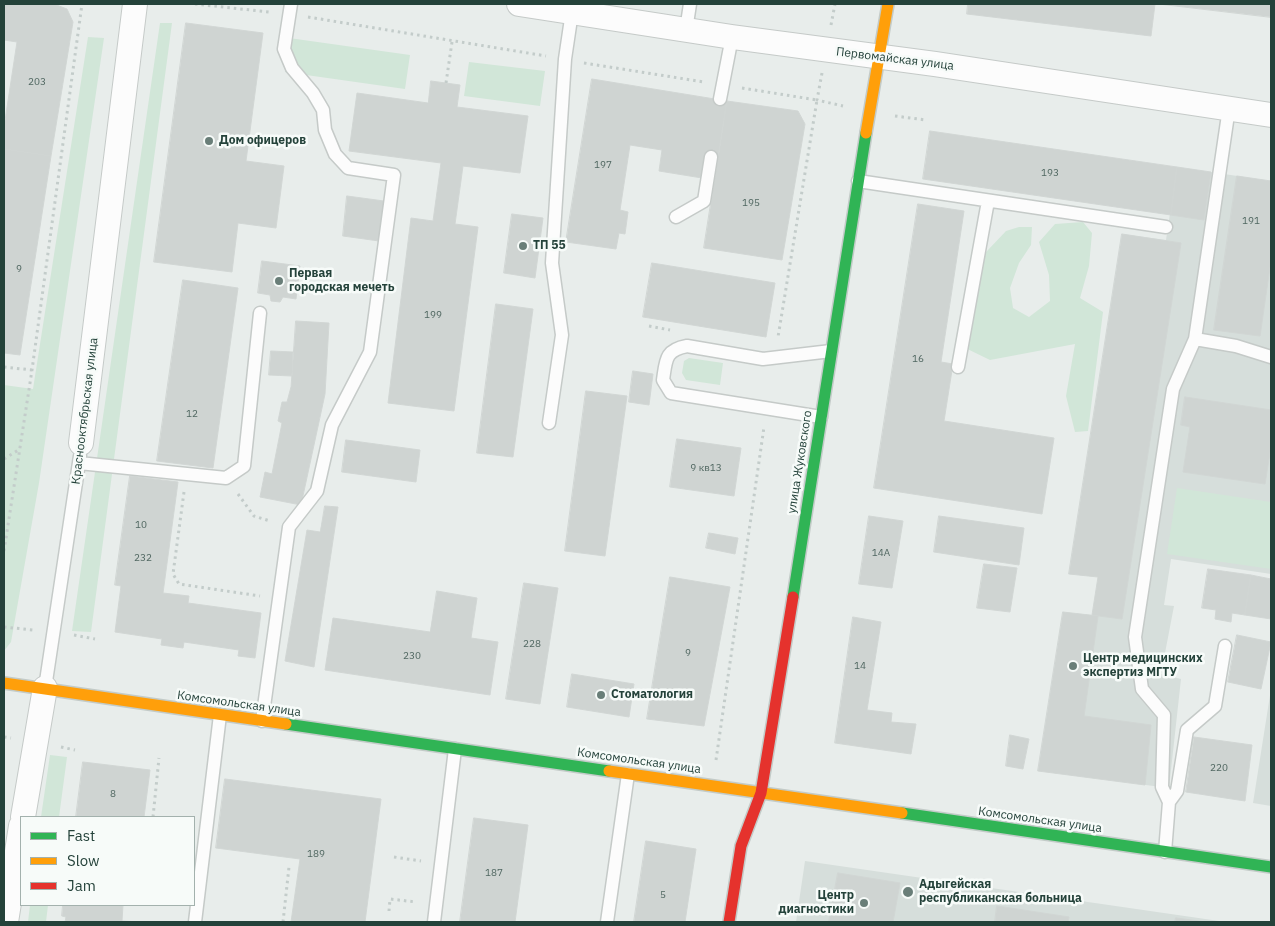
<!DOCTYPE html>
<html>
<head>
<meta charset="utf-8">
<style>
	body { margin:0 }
	#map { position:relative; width:1275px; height:926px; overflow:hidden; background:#e8edeb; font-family:"IBM Plex Sans",sans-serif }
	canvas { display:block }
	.frame { position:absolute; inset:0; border:5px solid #24423a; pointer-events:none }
	.legend { position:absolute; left:20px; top:816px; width:175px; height:90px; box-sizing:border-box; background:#f7fbf9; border:1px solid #a3b1ad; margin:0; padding:6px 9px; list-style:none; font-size:15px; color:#24423a }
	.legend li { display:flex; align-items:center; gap:10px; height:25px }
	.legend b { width:25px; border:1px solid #a3b1ad }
</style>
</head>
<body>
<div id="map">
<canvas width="1275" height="926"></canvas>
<div class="frame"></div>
<ul class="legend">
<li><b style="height:6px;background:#30b455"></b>Fast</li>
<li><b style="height:6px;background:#ff9f0a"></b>Slow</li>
<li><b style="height:6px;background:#e5322d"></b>Jam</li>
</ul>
</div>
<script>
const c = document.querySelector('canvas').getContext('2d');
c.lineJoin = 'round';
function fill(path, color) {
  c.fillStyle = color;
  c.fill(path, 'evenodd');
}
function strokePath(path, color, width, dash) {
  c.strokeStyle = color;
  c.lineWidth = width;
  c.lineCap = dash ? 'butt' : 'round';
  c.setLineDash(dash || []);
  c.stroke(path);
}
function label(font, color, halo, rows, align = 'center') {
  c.font = font + ' "IBM Plex Sans",sans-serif';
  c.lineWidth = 5;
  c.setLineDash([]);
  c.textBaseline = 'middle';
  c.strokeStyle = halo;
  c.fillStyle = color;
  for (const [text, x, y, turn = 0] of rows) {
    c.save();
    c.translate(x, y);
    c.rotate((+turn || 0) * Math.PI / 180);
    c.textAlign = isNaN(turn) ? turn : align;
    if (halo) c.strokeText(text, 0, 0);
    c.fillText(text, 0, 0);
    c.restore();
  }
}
fill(new Path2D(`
	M1177,167L1271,181V574L1171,559L1164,605L1174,606L1161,674L1181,679L1169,788L1038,771L1063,612L1092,615L1098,577L1069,574L1122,234L1166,240Z
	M1271,689V806L1253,803Z
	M805,861L1226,922H796Z`), '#d6dedb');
fill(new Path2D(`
	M160,23H172L91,632L72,631Z
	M88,37L104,38L39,483L11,642L4,651V385L33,389Z
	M289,38L410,55L405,89L285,72Z
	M469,62L545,71L540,106L464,96Z
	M1083,222L1092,233L1089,266L1080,298L1103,312L1088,431L1075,432L1066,396L1075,344L990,360L955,343L970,269L1006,231L1019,227H1032L1031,245L1019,263L1010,288L1013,308L1029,317L1050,301L1049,275L1039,242L1055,224Z
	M689,358L723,363L720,385L686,380L682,373L684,361Z
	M1177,488L1271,502V569L1167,554Z
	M50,755L67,757L59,817H41Z
	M30,905H48L46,922H28Z`), '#d1e6d8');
const building = new Path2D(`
	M4,4H54L67,9L73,22L51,156L4,149V127L17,42L4,40Z
	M968,4H1155L1151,36L967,14Z
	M1159,4H1271V17Z
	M186,23L263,33L246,161L284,166L276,228L238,223L232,272L154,262Z
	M592,79L727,101L718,159L705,156L702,178L659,171L662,150L630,145L620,210L628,212L625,234L619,233L616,249L566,242Z
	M431,81L460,85L457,107L528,116L520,173L463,166L455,224L478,227L454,411L388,403L411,218L433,221L441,163L349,151L357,93L428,103Z
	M727,101L798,111L805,124L782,260L704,248Z
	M930,131L1177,167L1171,215L923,179Z
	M4,149L51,156L20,355L4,353Z
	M1177,167L1211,172L1204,220L1171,215Z
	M1237,176L1271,181V260L1260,336L1214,330Z
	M347,196L384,201L379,241L343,236Z
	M918,204L964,211L941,362L953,364L944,421L1054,438L1042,514L874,488Z
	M512,214L543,218L535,278L504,273Z
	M1122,234L1181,243L1122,619L1092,615L1098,577L1069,574Z
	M262,261L300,266L296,299L283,297L280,302L271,301L270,295L258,293Z
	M652,263L775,283L766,337L643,317Z
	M183,280L238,288L213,468L157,461Z
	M496,304L533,309L513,457L477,453Z
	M296,321L329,323L325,394L301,505L260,497L265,472L272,474L282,423L278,421L282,402H287L291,387Z
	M271,351L293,352L292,376L269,375Z
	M633,371L653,374L649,405L629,402Z
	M586,391L627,396L605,556L565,551Z
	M1185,397L1271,410V446L1265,484L1183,472L1190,427L1181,425Z
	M677,439L741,448L734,496L670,487Z
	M346,440L420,450L416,482L342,472Z
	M130,476L178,482L163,593L189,596L188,603L261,613L255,658L238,656L239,650L184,642L183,648L161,645L162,639L115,632L121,586L115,585Z
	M325,506L338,507L314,667L285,661L307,530L320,532Z
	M869,516L903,521L892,588L859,584Z
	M939,516L1024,528L1019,565L934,552Z
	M709,533L738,538L735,554L706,548Z
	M984,564L1017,568L1010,612L977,608Z
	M1208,569L1251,575L1245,615L1232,613L1231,622L1215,619L1216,610L1202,608Z
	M1251,575L1271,579V619L1245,615Z
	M670,577L730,587L704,726L647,719Z
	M524,583L558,588L540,704L506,699Z
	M437,591L477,598L471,638L498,642L490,695L325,670L333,618L430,632Z
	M1063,612L1098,616L1084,716L1151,725L1145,785L1038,771Z
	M853,617L881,622L867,710L892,713L891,722L916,724L911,754L835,743Z
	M1237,635L1271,642L1261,689L1228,682Z
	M572,674L634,684L629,717L567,707Z
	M1010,735L1029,739L1023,769L1006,766Z
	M1194,737L1252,745L1245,801L1186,792Z
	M83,762L150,770L144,817H76Z
	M225,779L381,799L365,922H291L300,859L216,848Z
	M474,818L528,825L515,922H460Z
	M646,841L696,849L685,922H634Z
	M838,873L900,883L893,922H829Z
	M63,905H123L122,921L141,922H65L66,917L62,916Z
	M997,906L1069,917L1068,922H995Z
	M1176,918L1206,922H1175Z`);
fill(building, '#cfd4d2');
strokePath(building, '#d1d6d4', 1);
const lane = new Path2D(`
	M686,30L690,4
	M720,99L732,37
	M858,181L1166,227
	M676,217L704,201L711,157
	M1195,339L1236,346L1271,357
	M958,367L988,201
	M821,417L671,393L663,380C666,360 665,350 687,346L763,359L831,351
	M549,423L562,335L552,263L565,59L572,12
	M79,463L226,478L244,466L260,313
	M45,688L80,456
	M262,721L289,527L317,491L332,425L370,352L394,175L348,168L335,154L325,130L323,110L313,93L292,68L284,49L291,4
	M1169,802L1162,787L1164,715L1142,689L1135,637L1173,389L1195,339L1229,108
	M1165,852L1169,802L1177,791L1187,730L1215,706L1225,646
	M195,922L220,715
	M434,922L455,749
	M607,922L628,774`);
const street = new Path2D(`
	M519,4L732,37L935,64L1271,115
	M81,443L135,4
	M23,817L45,688
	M6,922L21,826`);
const fast = new Path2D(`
	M793,597L866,133
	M286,724L609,771
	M902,813L1271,867`);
const slow = new Path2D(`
	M866,133L888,4
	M4,683L286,724
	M609,771L902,813`);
const jam = new Path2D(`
	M729,922L741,846L761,793L793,597`);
strokePath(lane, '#c5cac8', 15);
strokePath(street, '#c5cac8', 26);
strokePath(fast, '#c3cbc8', 14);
strokePath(slow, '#c3cbc8', 14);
strokePath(jam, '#c3cbc8', 14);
strokePath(new Path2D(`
	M195,4L269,12
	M308,17L546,56
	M831,25L835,4
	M584,63L704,82
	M822,73L817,100L843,106
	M446,83L452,42
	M742,88L817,100L778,337
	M895,116L926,120
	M649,326L670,330
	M4,367L32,370
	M4,459L20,449
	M184,492L173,574L179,584L260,596
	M238,494L254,516L270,521
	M4,551L32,370L82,4
	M4,627L33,630
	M74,635L95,639
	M4,737L11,738
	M61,747L75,750
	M716,760L764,427
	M153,817L159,758
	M394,857L421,861
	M389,911L390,899L416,902
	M283,922L289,867`), '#c3ccca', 3, [2.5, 4]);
strokePath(lane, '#fcfcfc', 12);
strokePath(street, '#fcfcfc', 24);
strokePath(fast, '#30b455', 11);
strokePath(slow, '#ff9f0a', 11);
strokePath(jam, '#e5322d', 11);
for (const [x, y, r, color] of [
	[209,141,5,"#697e78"],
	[523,246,5,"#697e78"],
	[279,281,5,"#697e78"],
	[1073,666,5,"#697e78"],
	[601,695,5,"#697e78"],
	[908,892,6,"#697e78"],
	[864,903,5,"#697e78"]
]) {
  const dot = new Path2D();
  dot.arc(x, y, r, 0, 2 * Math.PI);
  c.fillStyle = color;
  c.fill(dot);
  strokePath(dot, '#f7fbf9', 2);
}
label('10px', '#506761', null, [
	["203",37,82],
	["197",603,165],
	["193",1050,173],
	["195",751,203],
	["191",1251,221],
	["9",19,269],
	["199",433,315],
	["16",918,359],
	["12",192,414],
	["9 кв13",706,468],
	["10",141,525],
	["14А",881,553],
	["232",143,558],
	["228",532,644],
	["9",688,653],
	["230",412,656],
	["14",860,666],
	["220",1219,768],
	["8",113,794],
	["189",316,854],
	["187",494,873],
	["5",663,895]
]);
label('12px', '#24423a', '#f7fbf9', [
	["Первомайская улица",895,59,7],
	["Краснооктябрьская улица",85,411,-83],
	["улица Жуковского",800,462,-81],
	["Комсомольская улица",239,704,8],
	["Комсомольская улица",639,761,8],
	["Комсомольская улица",1040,820,8]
]);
label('bold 12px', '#24423a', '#f7fbf9', [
	["Дом офицеров",219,141],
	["ТП 55",533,246],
	["Первая",289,274],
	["городская мечеть",289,288],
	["Центр медицинских",1083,659],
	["экспертиз МГТУ",1083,673],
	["Стоматология",611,695],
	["Адыгейская",919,885],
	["республиканская больница",919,899],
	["Центр",854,896,"right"],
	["диагностики",854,910,"right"]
], 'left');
</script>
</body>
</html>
